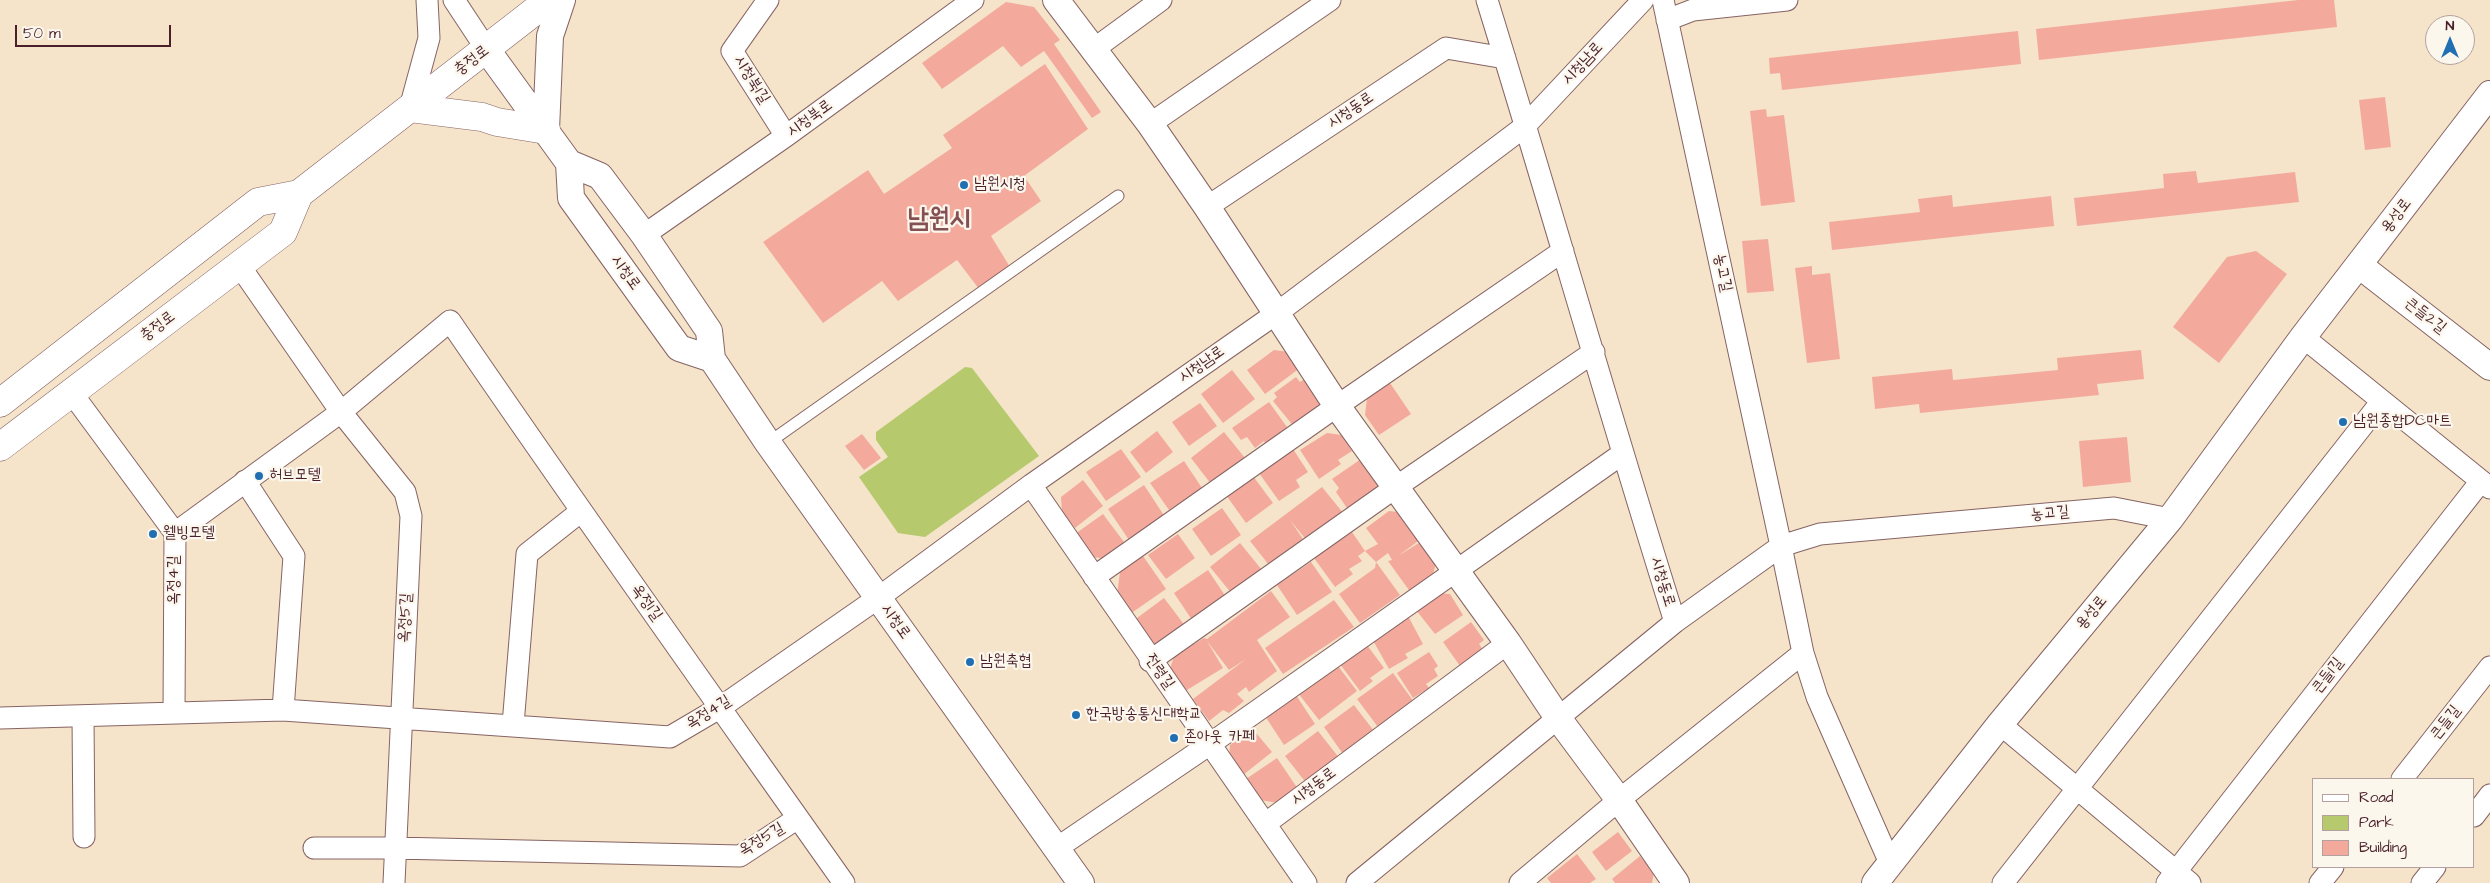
<!DOCTYPE html>
<html>
<head>
<meta charset="utf-8">
<style>
	body { margin:0 }
	#map { position:relative; width:2490px; height:883px; overflow:hidden; background:#f5e3ca; font-family:"Architects Daughter",sans-serif }
	canvas { display:block }
	.legend { position:absolute; left:2312px; top:778px; width:162px; height:90px; box-sizing:border-box; background:#fbf7ec; border:1px solid #b4a19f; margin:0; padding:6px 9px; list-style:none; font-size:15px; color:#4a1f2b }
	.legend li { display:flex; align-items:center; gap:10px; height:25px }
	.legend b { width:25px; border:1px solid #b4a19f }
	.north { position:absolute; left:2425px; top:15px; width:50px; height:50px; box-sizing:border-box; background:#fbf7ec; border:1px solid #b4a19f; border-radius:50%; rotate:0deg; font-size:14px; font-weight:700; line-height:20px; text-align:center; color:#4a1f2b }
	.north::after { content:''; display:block; margin:auto; width:18px; height:22px; background:#1f6fb2; clip-path:polygon(50% 0,100% 100%,50% 72%,0 100%) }
	.scale { position:absolute; left:15px; top:25px; width:156px; height:22px; box-sizing:border-box; border:2px solid #4a1f2b; border-top:0; padding-left:6px; font-size:15px; line-height:18px; white-space:nowrap; color:#4a1f2b; -webkit-text-stroke:4px #fbf7ec; paint-order:stroke }
</style>
</head>
<body>
<div id="map">
<canvas width="2490" height="883"></canvas>
<ul class="legend">
<li><b style="height:6px;background:#fff"></b>Road</li>
<li><b style="height:14px;background:#b6c96d"></b>Park</li>
<li><b style="height:14px;background:#f3aa9d"></b>Building</li>
</ul>
<div class="north">N</div>
<div class="scale">50 m</div>
</div>
<script>
const c = document.querySelector('canvas').getContext('2d');
c.lineJoin = 'round';
function fill(path, color) {
  c.fillStyle = color;
  c.fill(path, 'evenodd');
}
function strokePath(path, color, width, dash) {
  c.strokeStyle = color;
  c.lineWidth = width;
  c.lineCap = dash ? 'butt' : 'round';
  c.setLineDash(dash || []);
  c.stroke(path);
}
function label(font, color, halo, rows, align = 'center') {
  c.font = font + ' "Architects Daughter","Poor Story",sans-serif';
  c.lineWidth = 4.5;
  c.setLineDash([]);
  c.textBaseline = 'middle';
  c.strokeStyle = halo;
  c.fillStyle = color;
  for (const [text, x, y, turn = 0] of rows) {
    c.save();
    c.translate(x, y);
    c.rotate((+turn || 0) * Math.PI / 180);
    c.textAlign = isNaN(turn) ? turn : align;
    if (halo) c.strokeText(text, 0, 0);
    c.fillText(text, 0, 0);
    c.restore();
  }
}
fill(new Path2D(`
	M965,367L972,368L1039,456L925,537L898,533L859,477L888,457L876,440V432Z`), '#b6c96d');
fill(new Path2D(`
	M2298,0H2334L2337,27L2039,60L2036,29Z
	M1006,2L1034,7L1060,40L1054,44L1101,112L1092,118L1044,51L1021,67L1003,46L942,89L922,63Z
	M2018,31L2021,64L1782,90L1780,73L1770,74L1769,58Z
	M1045,64L1088,129L1024,176L1041,201L991,236L1010,267L979,289L957,260L898,301L882,281L823,323L763,242L868,170L884,194L952,148L943,135Z
	M2385,97L2391,147L2365,150L2359,100Z
	M1766,109L1767,117L1784,115L1795,202L1761,206L1750,111Z
	M2196,171L2198,183L2295,172L2299,202L2077,226L2074,198L2164,188L2163,174Z
	M1952,195L1953,207L2051,196L2054,226L1832,250L1829,222L1920,212L1918,199Z
	M1768,239L1774,291L1747,293L1742,241Z
	M2256,251L2287,274L2219,363L2173,327L2227,257Z
	M1812,266V275L1830,273L1840,359L1807,363L1795,268Z
	M1274,350L1289,352L1300,368L1265,394L1247,370Z
	M2141,350L2144,379L2097,384L2099,395L1920,413L1919,404L1875,409L1872,377L1952,369L1953,380L2058,370L2057,358Z
	M1232,370L1255,399L1223,423L1201,394Z
	M1296,377L1300,382L1306,378L1320,396L1318,410L1295,428L1273,401L1277,397L1274,393Z
	M1390,383L1411,414L1379,435L1365,415L1367,398Z
	M1269,402L1292,434L1270,450L1264,441L1255,448L1247,437L1241,440L1232,428Z
	M1200,403L1217,426L1189,446L1172,422Z
	M1157,431L1173,452L1146,473L1130,452Z
	M1224,432L1245,458L1211,484L1191,458Z
	M1327,433L1342,435L1352,451L1338,460L1341,464L1319,479L1300,450Z
	M862,434L881,458L864,470L845,446Z
	M2127,437L2131,482L2083,487L2079,441Z
	M1121,449L1141,477L1106,501L1086,472Z
	M1293,449L1308,472L1296,480L1300,487L1279,501L1259,473Z
	M1361,459L1384,491L1351,514L1336,492L1339,488L1332,479Z
	M1184,461L1202,488L1169,510L1150,483Z
	M1253,476L1273,503L1246,523L1226,495Z
	M1083,480L1103,506L1075,528L1062,512L1061,497Z
	M1144,485L1165,517L1129,540L1108,509Z
	M1322,487L1344,514L1308,542L1290,520L1303,539L1269,565L1250,541Z
	M1222,508L1241,535L1211,556L1192,529Z
	M1389,511L1407,513L1425,536L1398,556L1422,541L1436,563L1432,578L1411,593L1388,561L1392,560L1388,553L1376,562L1365,551L1378,544L1366,528Z
	M1103,514L1127,546L1109,559L1092,557L1075,534Z
	M1352,532L1365,551L1358,556L1362,561L1349,569L1353,574L1335,587L1314,558Z
	M1178,534L1195,558L1166,579L1148,555Z
	M1240,543L1262,570L1232,594L1210,567Z
	M1143,556L1166,589L1130,614L1117,595L1120,572Z
	M1311,562L1332,592L1297,615L1277,585Z
	M1376,562L1400,595L1360,623L1339,594L1375,568Z
	M1208,570L1226,597L1192,620L1174,593Z
	M1271,591L1290,617L1257,640L1277,671L1249,692L1246,687L1237,694L1244,701L1229,713L1223,710L1209,721L1193,699L1246,659L1229,670L1207,641L1223,668L1182,693L1169,672L1174,656L1204,638L1207,639Z
	M1436,593L1450,594L1463,615L1435,634L1416,610Z
	M1164,598L1186,627L1154,650L1133,621Z
	M1334,600L1354,627L1283,674L1265,648Z
	M1407,614L1423,644L1405,654L1408,658L1389,669L1370,635Z
	M1471,622L1484,640L1479,644L1483,650L1460,666L1443,642Z
	M1367,645L1384,668L1370,678L1373,681L1360,691L1340,664Z
	M1429,652L1438,666L1434,669L1438,676L1426,684L1429,688L1413,698L1397,673Z
	M1338,666L1357,691L1319,720L1298,693Z
	M1393,673L1414,702L1378,727L1357,699Z
	M1296,695L1315,724L1284,745L1265,716Z
	M1354,705L1374,731L1343,754L1324,727Z
	M1252,728L1272,752L1243,775L1229,758L1230,745Z
	M1318,731L1340,759L1307,784L1285,756Z
	M1277,758L1298,789L1278,803L1260,800L1246,779Z
	M1618,832L1632,851L1606,871L1592,852Z
	M1577,854L1596,879L1590,883H1551L1547,878Z
	M1640,856L1654,873L1652,883H1615L1612,879Z`), '#f3aa9d');
const service = new Path2D(`
	M768,443L1118,196`);
const minor = new Path2D(`
	M454,0L487,50
	M768,0L732,51L786,136
	M1487,0C1551,207 1610,416 1675,622
	M1663,0L1781,546L1820,534L2114,508L2170,519
	M1667,20L1693,10L1787,0
	M1094,49L1161,0
	M410,108L429,38L427,0
	M1150,124L1330,0
	M1207,207L1446,48L1505,58
	M644,235L786,136L973,0
	M239,265L341,412L405,492L411,516L394,883
	M2303,337L2490,488
	M71,392L175,533L174,713
	M245,481L294,556L283,710
	M1031,485L1306,883
	M175,533L341,412L450,321C579,510 712,696 844,883
	M1094,577L1337,406L1563,251
	M1150,661L1396,487L1594,352
	M83,716L84,837
	M0,718L283,710L670,737L721,707L878,598L1031,485L1277,313L1524,127L1643,0
	M2000,724L2190,883
	M513,725L527,554L580,512
	M2402,779L2490,667
	M2474,816L2490,795
	M1265,824L1508,643
	M314,848H395L740,856L798,818
	M1057,848L1210,744L1622,454
	M1357,883L1675,622L1781,546L1803,653L1817,697L1890,863
	M1520,883L1619,800L1803,653
	M2003,883L2382,401
	M2167,883L2481,481
	M2320,883L2333,867
	M2422,883L2435,867`);
const tertiary = new Path2D(`
	M1056,0L1150,124L1207,207L1337,406L1508,643L1558,718L1619,800L1676,883
	M487,50L569,163L571,198L679,348L712,359
	M546,130L550,36L562,0
	M569,163L600,176L644,235L709,331L712,359L768,443L1081,883
	M2359,265L2490,367
	M1875,883L2000,724L2170,519L2303,337L2490,94`);
const primary = new Path2D(`
	M410,108L482,117L497,122L546,130
	M0,403L258,202L299,194L549,0
	M0,447L283,232L299,194`);
strokePath(service, '#866463', 13);
strokePath(minor, '#866463', 23);
strokePath(tertiary, '#866463', 28);
strokePath(primary, '#866463', 29);
strokePath(service, '#fff', 11);
strokePath(minor, '#fff', 21);
strokePath(tertiary, '#fff', 26);
strokePath(primary, '#fff', 28);
for (const [x, y, r, color] of [
	[964,185,5,"#1f6fb2"],
	[2343,422,5,"#1f6fb2"],
	[259,476,5,"#1f6fb2"],
	[153,534,5,"#1f6fb2"],
	[970,662,5,"#1f6fb2"],
	[1076,715,5,"#1f6fb2"],
	[1174,738,5,"#1f6fb2"]
]) {
  const dot = new Path2D();
  dot.arc(x, y, r, 0, 2 * Math.PI);
  c.fillStyle = color;
  c.fill(dot);
  strokePath(dot, '#fbf7ec', 2);
}
label('16px', '#4a1f2b', '#fbf7ec', [
	["충정로",472,61,-37],
	["시청남로",1583,64,-47],
	["시청북1길",751,80,58],
	["시청동로",1351,111,-34],
	["시청북로",810,119,-36],
	["용성로",2397,216,-53],
	["시청로",625,273,54],
	["농고길",1722,273,78],
	["큰들2길",2425,316,38],
	["충정로",158,327,-37],
	["시청남로",1202,365,-35],
	["농고길",2050,514,-5],
	["옥정4길",175,580,-90],
	["시청동로",1662,582,73],
	["옥정1길",646,603,54],
	["용성로",2092,613,-50],
	["옥정5길",406,618,-87],
	["시청로",895,622,54],
	["전령길",1159,672,55],
	["큰들1길",2328,676,-52],
	["옥정4길",709,713,-32],
	["큰들길",2446,723,-52],
	["시청동로",1314,787,-37],
	["옥정5길",762,840,-31]
]);
label('16px', '#4a1f2b', '#fbf7ec', [
	["남원시청",974,185],
	["남원종합DC마트",2353,422],
	["허브모텔",269,476],
	["웰빙모텔",163,534],
	["남원축협",980,662],
	["한국방송통신대학교",1086,715],
	["존아웃 카페",1184,738]
], 'left');
label('bold 26px', '#855053', '#fbf7ec', [
	["남원시",939,221]
]);
</script>
</body>
</html>
